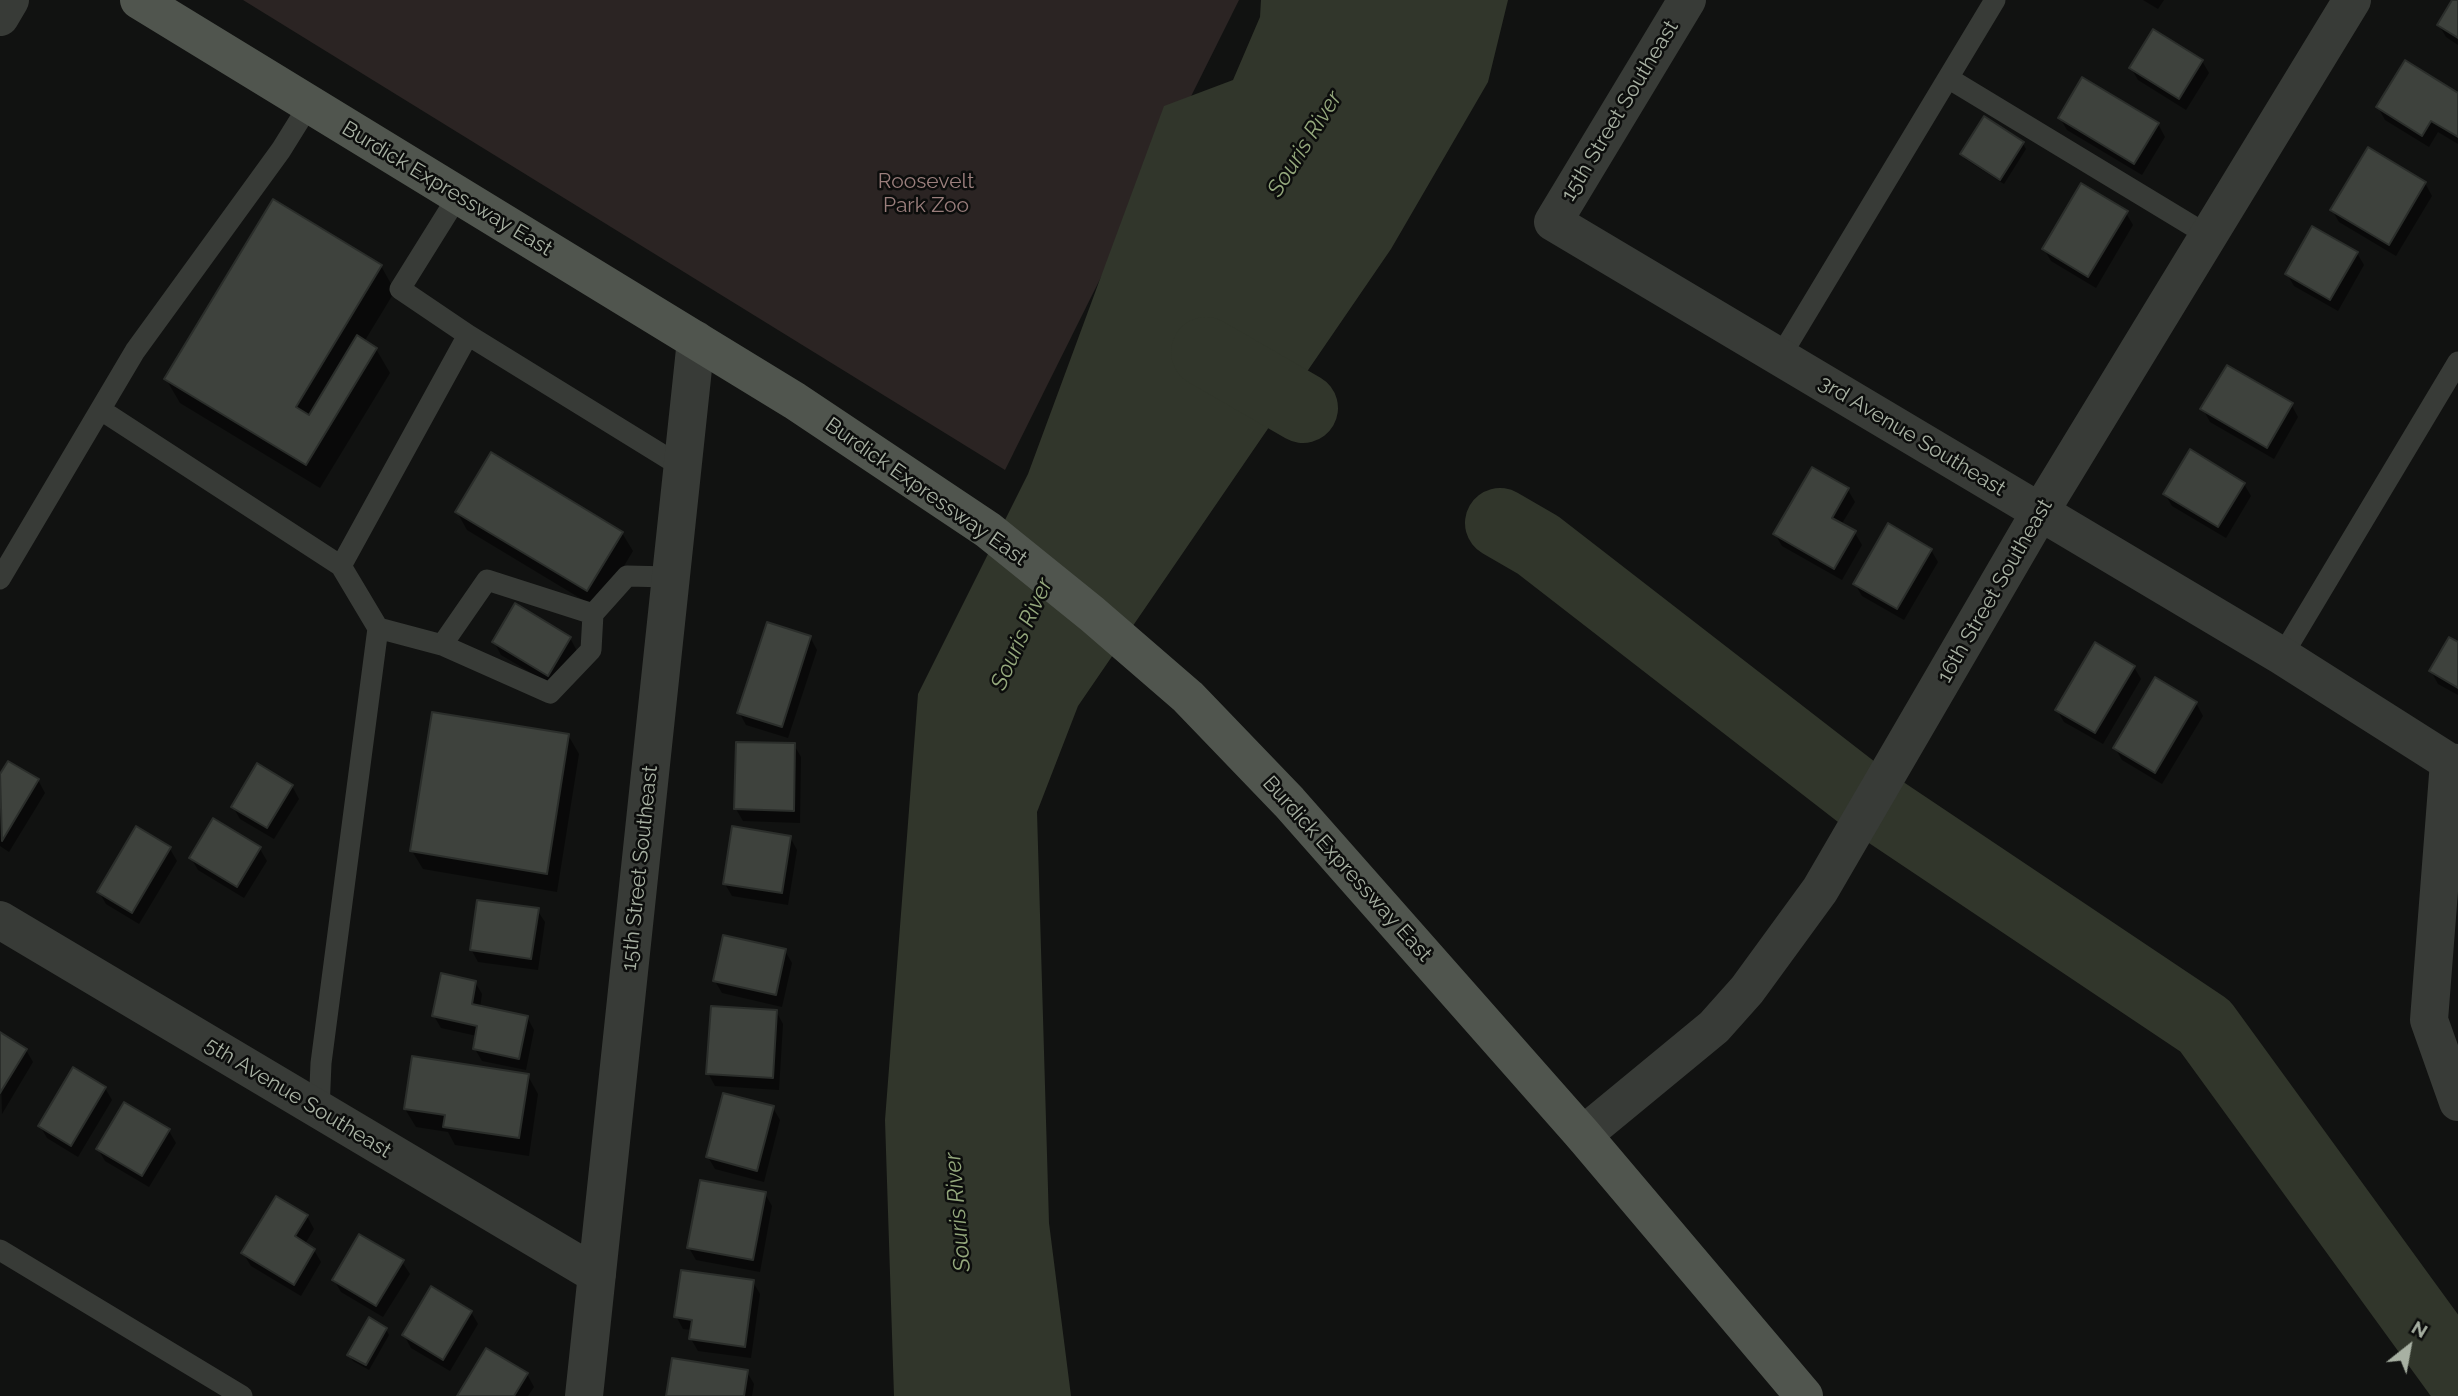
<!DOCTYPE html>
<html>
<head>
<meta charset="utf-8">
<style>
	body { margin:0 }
	#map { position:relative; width:2458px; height:1396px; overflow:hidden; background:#111211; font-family:Raleway,sans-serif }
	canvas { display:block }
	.north { position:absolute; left:2374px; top:1312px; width:70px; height:70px; -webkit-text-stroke:5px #0c0d0c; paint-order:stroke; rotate:31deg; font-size:19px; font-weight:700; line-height:28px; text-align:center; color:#a8b1a3 }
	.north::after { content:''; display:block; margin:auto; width:24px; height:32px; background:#a8b1a3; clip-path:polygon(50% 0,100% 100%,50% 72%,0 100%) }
</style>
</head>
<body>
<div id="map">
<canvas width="2458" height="1396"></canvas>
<div class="north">N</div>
</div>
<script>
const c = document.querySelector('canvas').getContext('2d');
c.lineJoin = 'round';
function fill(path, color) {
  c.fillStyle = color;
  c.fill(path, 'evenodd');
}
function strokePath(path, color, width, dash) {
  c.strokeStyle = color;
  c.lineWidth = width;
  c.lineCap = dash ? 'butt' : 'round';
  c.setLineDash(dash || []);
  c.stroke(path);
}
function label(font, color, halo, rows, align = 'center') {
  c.font = font + ' Raleway,sans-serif';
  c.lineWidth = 5;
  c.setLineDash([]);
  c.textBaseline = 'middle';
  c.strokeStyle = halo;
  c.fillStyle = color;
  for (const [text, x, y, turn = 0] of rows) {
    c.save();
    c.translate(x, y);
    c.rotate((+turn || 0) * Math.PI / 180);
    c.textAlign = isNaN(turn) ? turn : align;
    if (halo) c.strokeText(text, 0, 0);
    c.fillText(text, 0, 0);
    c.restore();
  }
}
fill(new Path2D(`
	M243,0H1239L1005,470Z`), '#2b2423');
fill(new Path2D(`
	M1261,0H1508L1488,82L1391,249L1078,706L1037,812L1049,1223L1071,1396H894L885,1120L918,694L1028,474L1164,106L1233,80L1260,17Z`), '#31362b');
fill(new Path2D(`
	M2143,0H2164L2158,9Z
	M2454,0H2458V45L2446,37L2439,25Z
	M2202,61L2209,73L2186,110L2138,80L2131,68Z
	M2458,95V144L2438,132L2429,147L2385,120L2378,107Z
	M2060,118L2158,124L2165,137L2142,175L2067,130Z
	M1984,119L2023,144L2026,149L2004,184L1965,159L1962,154Z
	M2425,183L2432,196L2396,256L2339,222L2332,210Z
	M2126,213L2133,225L2096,288L2051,261L2044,249Z
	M2357,253L2364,265L2338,311L2294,286L2287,274Z
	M381,266L395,291L364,342L376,349L390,373L320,488L180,403L166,379Z
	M2291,404L2298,417L2274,459L2210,422L2203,409Z
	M2244,484L2251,496L2226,538L2172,506L2165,494Z
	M1848,490L1855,502L1841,525L1855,533L1862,545L1842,580L1782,546L1775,534Z
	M457,512L622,533L633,551L598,609L467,530Z
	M1931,550L1938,562L1904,620L1862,596L1855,584Z
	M810,637L817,650L788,738L746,725L739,712Z
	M570,638L577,651L555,687L501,655L494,642Z
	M2458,644V695L2438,684L2431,671Z
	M2134,667L2141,679L2103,744L2064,722L2057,710Z
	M2196,703L2203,716L2162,784L2122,760L2115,748Z
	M568,735L579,754L557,892L423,869L412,851Z
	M794,745L801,757L800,823L743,821L736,809Z
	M9,763L38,780L45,793L9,852L0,846V777Z
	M292,786L299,799L274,839L240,819L233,807Z
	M790,837L797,850L788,905L732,896L725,884Z
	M170,849L177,861L139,924L106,904L99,892Z
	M260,849L267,861L244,898L198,870L191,858Z
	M537,910L545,922L538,970L478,962L471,949Z
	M785,951L792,963L782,1007L722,993L715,981Z
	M475,982L482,994L480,1008L527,1017L534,1030L526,1070L482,1061L475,1049L477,1036L441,1028L434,1016Z
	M776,1011L783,1024L779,1090L715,1086L708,1073Z
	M0,1034L26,1050L33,1062L2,1114Z
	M528,1076L538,1094L529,1156L455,1145L448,1132L416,1127L405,1109Z
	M105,1088L112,1100L78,1157L47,1138L40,1126Z
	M773,1108L780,1120L764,1182L715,1169L708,1157Z
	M169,1131L176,1143L149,1187L105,1161L98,1149Z
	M765,1194L772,1206L760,1272L696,1260L689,1248Z
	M307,1216L314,1229L305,1244L314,1250L321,1262L301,1296L251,1266L243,1253Z
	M402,1262L410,1274L383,1317L341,1292L334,1280Z
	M753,1282L760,1294L751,1358L698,1351L691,1339L692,1330L683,1329L676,1316Z
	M471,1312L478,1324L450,1371L411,1348L404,1335Z
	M386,1329L389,1335L369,1370L353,1361L349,1355Z
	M747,1372L754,1384L752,1396H668Z
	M527,1374L534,1387L528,1396H459Z`), '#0007');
strokePath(new Path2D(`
	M1206,352L1303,408
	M1500,523L1538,545L1863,797L2205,1026L2458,1374`), '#31362b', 70);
const building = new Path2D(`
	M2452,0H2458V38L2437,25Z
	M2153,29L2203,60L2179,99L2129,68Z
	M2405,60L2458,93V137L2431,121L2422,136L2376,107Z
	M2082,77L2159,123L2134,164L2058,118Z
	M1984,116L2024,142L2000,180L1960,154Z
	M2368,147L2426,182L2389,245L2330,210Z
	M2081,183L2128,211L2088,277L2042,249Z
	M273,199L382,265L296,407L309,415L357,335L377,348L306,465L164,379Z
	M2312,226L2358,252L2330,300L2285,274Z
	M2227,365L2293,403L2267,448L2200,409Z
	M2190,449L2245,483L2218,527L2163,494Z
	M491,452L623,532L587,591L455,512Z
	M1812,467L1849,488L1832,518L1856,531L1834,569L1773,534Z
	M1888,523L1932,549L1897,609L1853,584Z
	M515,603L571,637L548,676L492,642Z
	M767,622L811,636L782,727L737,713Z
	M2449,637L2458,642V688L2429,671Z
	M2095,642L2135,666L2095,733L2055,710Z
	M2155,677L2197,702L2155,773L2113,748Z
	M432,712L569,734L547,874L410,851Z
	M736,742L795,743L794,811L734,809Z
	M8,761L39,779L2,841L0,774Z
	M257,763L293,785L267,828L231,807Z
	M213,818L261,847L237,887L189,858Z
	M136,826L171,847L132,913L97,892Z
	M732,826L791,836L782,893L723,884Z
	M477,900L539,908L531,959L470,950Z
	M723,935L786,949L776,995L713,981Z
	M441,973L476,981L472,1004L528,1016L519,1059L473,1049L477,1026L432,1016Z
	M711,1006L777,1010L773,1078L706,1074Z
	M0,1032L27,1049L0,1093Z
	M412,1056L529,1074L519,1138L443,1127L445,1115L404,1109Z
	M73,1067L106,1087L71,1146L38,1126Z
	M723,1093L774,1106L757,1171L706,1157Z
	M124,1102L170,1129L142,1176L96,1149Z
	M700,1180L766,1192L753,1260L687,1248Z
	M276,1196L308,1215L295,1236L315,1249L294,1285L241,1253Z
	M359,1234L404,1260L376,1306L332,1280Z
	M681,1270L754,1280L745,1347L689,1339L692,1320L674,1317Z
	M431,1286L472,1311L443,1360L402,1335Z
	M369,1317L387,1328L366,1365L347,1355Z
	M486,1348L528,1373L514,1396H457Z
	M672,1358L748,1370L744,1396H666Z`);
fill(building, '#3e423d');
strokePath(building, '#2b2e2b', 2);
strokePath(new Path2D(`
	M1948,78L2209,236
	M468,335L682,467
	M1780,357L1995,0
	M101,410L341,566L468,335L400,289L458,196
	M0,579L135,351L281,150L309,105
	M593,614L627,576L670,577
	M378,628L442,645L487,580L593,614L591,650L550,693L442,645
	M2282,656L2458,362
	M319,1110L321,1063L378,628L341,566
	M0,1250L242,1396`), '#383b37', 21);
strokePath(new Path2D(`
	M1687,0L1553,222L2282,656L2449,762L2458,763
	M2449,762L2429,1020L2458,1102
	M0,920L597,1275
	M1583,1135L1714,1027L1747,990L1820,890L2040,512L2352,0
	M584,1396L696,340`), '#383b37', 38);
strokePath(new Path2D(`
	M0,17L10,0`), '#383b37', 38);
strokePath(new Path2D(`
	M139,0L795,401L988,530L1092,614L1188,697L1289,802L1583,1135L1804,1396`), '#50554e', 38);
label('21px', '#a8b1a3', '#0c0d0c', [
	["15th Street Southeast",1620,111,-59],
	["Burdick Expressway East",447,189,31],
	["3rd Avenue Southeast",1912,436,31],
	["Burdick Expressway East",926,492,35],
	["16th Street Southeast",1995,591,-60],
	["15th Street Southeast",640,868,-84],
	["Burdick Expressway East",1347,869,48],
	["5th Avenue Southeast",298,1098,31]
]);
label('21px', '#9a7e7c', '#0c0d0c', [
	["Roosevelt",926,182],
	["Park Zoo",926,206]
]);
label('italic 23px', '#95a97d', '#0c0d0c', [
	["Souris River",1305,144,-58],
	["Souris River",1022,634,-66],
	["Souris River",958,1212,-95]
]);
</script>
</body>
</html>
